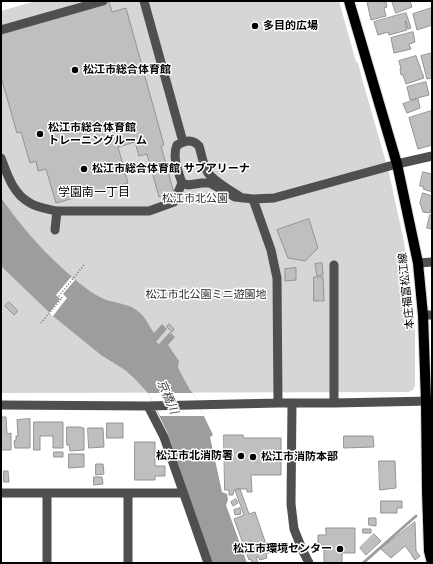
<!DOCTYPE html>
<html>
<head>
<meta charset="utf-8">
<style>
	body { margin:0 }
	#map { position:relative; width:433px; height:564px; overflow:hidden; background:#fff; font-family:"DejaVu Sans",sans-serif }
	canvas { display:block }
	.frame { position:absolute; inset:0; border:2px solid #000; pointer-events:none }
</style>
</head>
<body>
<div id="map">
<canvas width="433" height="564"></canvas>
<div class="frame"></div>
</div>
<script>
const c = document.querySelector('canvas').getContext('2d');
c.lineJoin = 'round';
function fill(path, color) {
  c.fillStyle = color;
  c.fill(path, 'evenodd');
}
function strokePath(path, color, width, dash) {
  c.strokeStyle = color;
  c.lineWidth = width;
  c.lineCap = dash ? 'butt' : 'round';
  c.setLineDash(dash || []);
  c.stroke(path);
}
function label(font, color, halo, rows, align = 'center') {
  c.font = font + ' "DejaVu Sans","Noto Sans JP",sans-serif';
  c.lineWidth = 3;
  c.setLineDash([]);
  c.textBaseline = 'middle';
  c.strokeStyle = halo;
  c.fillStyle = color;
  for (const [text, x, y, turn = 0] of rows) {
    c.save();
    c.translate(x, y);
    c.rotate((+turn || 0) * Math.PI / 180);
    c.textAlign = isNaN(turn) ? turn : align;
    if (halo) c.strokeText(text, 0, 0);
    c.fillText(text, 0, 0);
    c.restore();
  }
}
fill(new Path2D(`
	M36,1H339L356,62L358,63L363,82L389,173L404,242L410,287L415,331V386L413,390L409,392L1,393V11Z`), '#d6d6d6');
fill(new Path2D(`
	M1,198C19,223 38,246 61,267C73,278 86,290 100,297C112,304 129,302 140,313C146,318 149,326 154,333L162,324L167,329L156,342L159,344L170,332L175,337L168,345L179,361L178,368L190,390L193,393L213,435L210,437L222,492L227,494L228,500L226,505L247,563H212L168,434L148,393L135,379L125,370L101,355L53,316L1,266Z`), '#9d9d9d');
fill(new Path2D(`
	M71,277L75,280L63,294L67,298L53,316L49,313L60,299L56,295Z
	M148,393H193L204,416H160Z`), '#fff');
strokePath(new Path2D(`
	M363,563L416,516`), '#9d9d9d', 3);
const building = new Path2D(`
	M370,1H383V2H386L387,7L384,8L386,16L371,20L367,2Z
	M392,1H410L412,7L396,13Z
	M109,2L112,12L126,8L164,145L161,146L174,193L159,197L147,154L139,156L135,142L118,147L128,183L56,203L46,169L38,171L36,161L30,163L21,132L17,133L1,77V33Z
	M432,8V25L417,30L413,14Z
	M406,13L411,28L408,29L406,21H405L407,30L389,35L388,32L378,35L374,22Z
	M413,32L415,42L409,44L411,49L394,53L391,38Z
	M432,53V78L427,79L421,56Z
	M416,56L424,78L406,84L403,75H401L400,69H401L399,61Z
	M426,82L429,95L410,100L407,87Z
	M418,99L420,108L407,113L403,104Z
	M431,111L432,115V145L418,149L409,118Z
	M423,172L432,174V192L423,189L424,187L420,186Z
	M423,193L432,196V206L430,213L423,212L420,203Z
	M430,215H432V229L427,228Z
	M309,219L318,248L305,261L288,258L277,230Z
	M322,263L323,275L317,276L315,264Z
	M296,268V280L285,281V269Z
	M314,277H323L324,301H314Z
	M9,302L18,311L14,315L5,306Z
	M169,324L174,329L172,332L167,327Z
	M1,417H6L7,434L11,433V450H1Z
	M30,419V448H15L14,441L16,440V436H18L17,420Z
	M34,422H63V448H53V436H40V450H34Z
	M107,423H123V438H107Z
	M67,427H81V428H84V450L70,451L69,445H67Z
	M88,428H103L104,447L89,448Z
	M224,435H243L244,438H281V475H251L252,492H247V489H238L234,490L233,495H229V490H225Z
	M344,436H373L374,447L344,448Z
	M135,442H155V466H165V476H155V480H135Z
	M54,452H63V457H54Z
	M69,454H84V467L69,468Z
	M379,461H395L396,488L380,490Z
	M96,464H103L104,474L96,475Z
	M4,471H8L9,482H4Z
	M94,477H102L103,484L94,485Z
	M240,489L249,514L255,512L269,553L266,554L267,558L260,560L258,557H256L258,563H252L251,559L249,560L234,519L244,515L235,490Z
	M236,499L238,503L233,506L231,502Z
	M381,501H402V508H397V513H381Z
	M240,508L241,514L235,515L234,510Z
	M369,518H376V526L369,525Z
	M415,522L416,551L420,556L415,560L412,556V555L405,546L391,558L381,549Z
	M326,528H355V553H342V563H324V545H318V535H326Z
	M363,529H371V533H363Z
	M374,534L381,541L366,555L360,548Z`);
fill(building, '#bfbfbf');
strokePath(building, '#939393', 1);
const major = new Path2D(`
	M349,1L397,164L418,263L423,315L426,401L427,491L429,551L432,563`);
strokePath(major, '#dbdbdb', 12);
strokePath(new Path2D(`
	M41,323L62,298L59,296L84,265`), '#717171', 1.5, [1, 2]);
strokePath(new Path2D(`
	M144,1L183,142
	M1,30L103,1
	M1,158C7,174 13,194 30,203C38,208 48,209 57,211L55,230
	M242,198C233,192 215,182 208,173C203,166 202,155 199,146C192,138 185,141 177,145C172,157 178,171 182,183L188,185L202,183H210L235,197L253,199L274,198L397,164L432,156
	M253,199L271,250L277,278L278,403
	M57,211H149L174,202L182,183
	M418,263L432,262
	M334,265V403
	M423,315H432
	M292,403L291,504L294,529L302,549L309,563
	M1,405L148,406L278,403H334L432,401
	M148,406L164,437L208,563
	M1,493H183
	M47,493V563
	M128,563V493`), '#4f4f4f', 9);
strokePath(major, '#000', 10);
for (const [x, y, r, color] of [
	[255,26,4,"#000"],
	[75,70,4,"#000"],
	[40,134,4,"#000"],
	[84,169,4,"#000"],
	[241,456,4,"#000"],
	[253,457,4,"#000"],
	[340,549,4,"#000"]
]) {
  const dot = new Path2D();
  dot.arc(x, y, r, 0, 2 * Math.PI);
  c.fillStyle = color;
  c.fill(dot);
  strokePath(dot, '#fff', 1.5);
}
label('bold 11px', '#000', '#fff', [
	["多目的広場",263,26],
	["松江市総合体育館",83,70],
	["松江市総合体育館",48,128],
	["トレーニングルーム",48,141],
	["松江市総合体育館 サブアリーナ",92,169],
	["松江市北消防署",233,456,"right"],
	["松江市消防本部",261,457],
	["松江市環境センター",332,549,"right"]
], 'left');
label('11px', '#2d2d2d', '#fff', [
	["松江市北公園",195,199],
	["松江市北公園ミニ遊園地",206,295]
]);
label('11px', '#000', '#fff', [
	["本庄福富松江線",407,291,-96]
]);
label('12px', '#000', '#fff', [
	["学園南一丁目",94,193]
]);
label('italic 12px', '#3e3e3e', '#fff', [
	["京橋川",167,397,67]
]);
</script>
</body>
</html>
